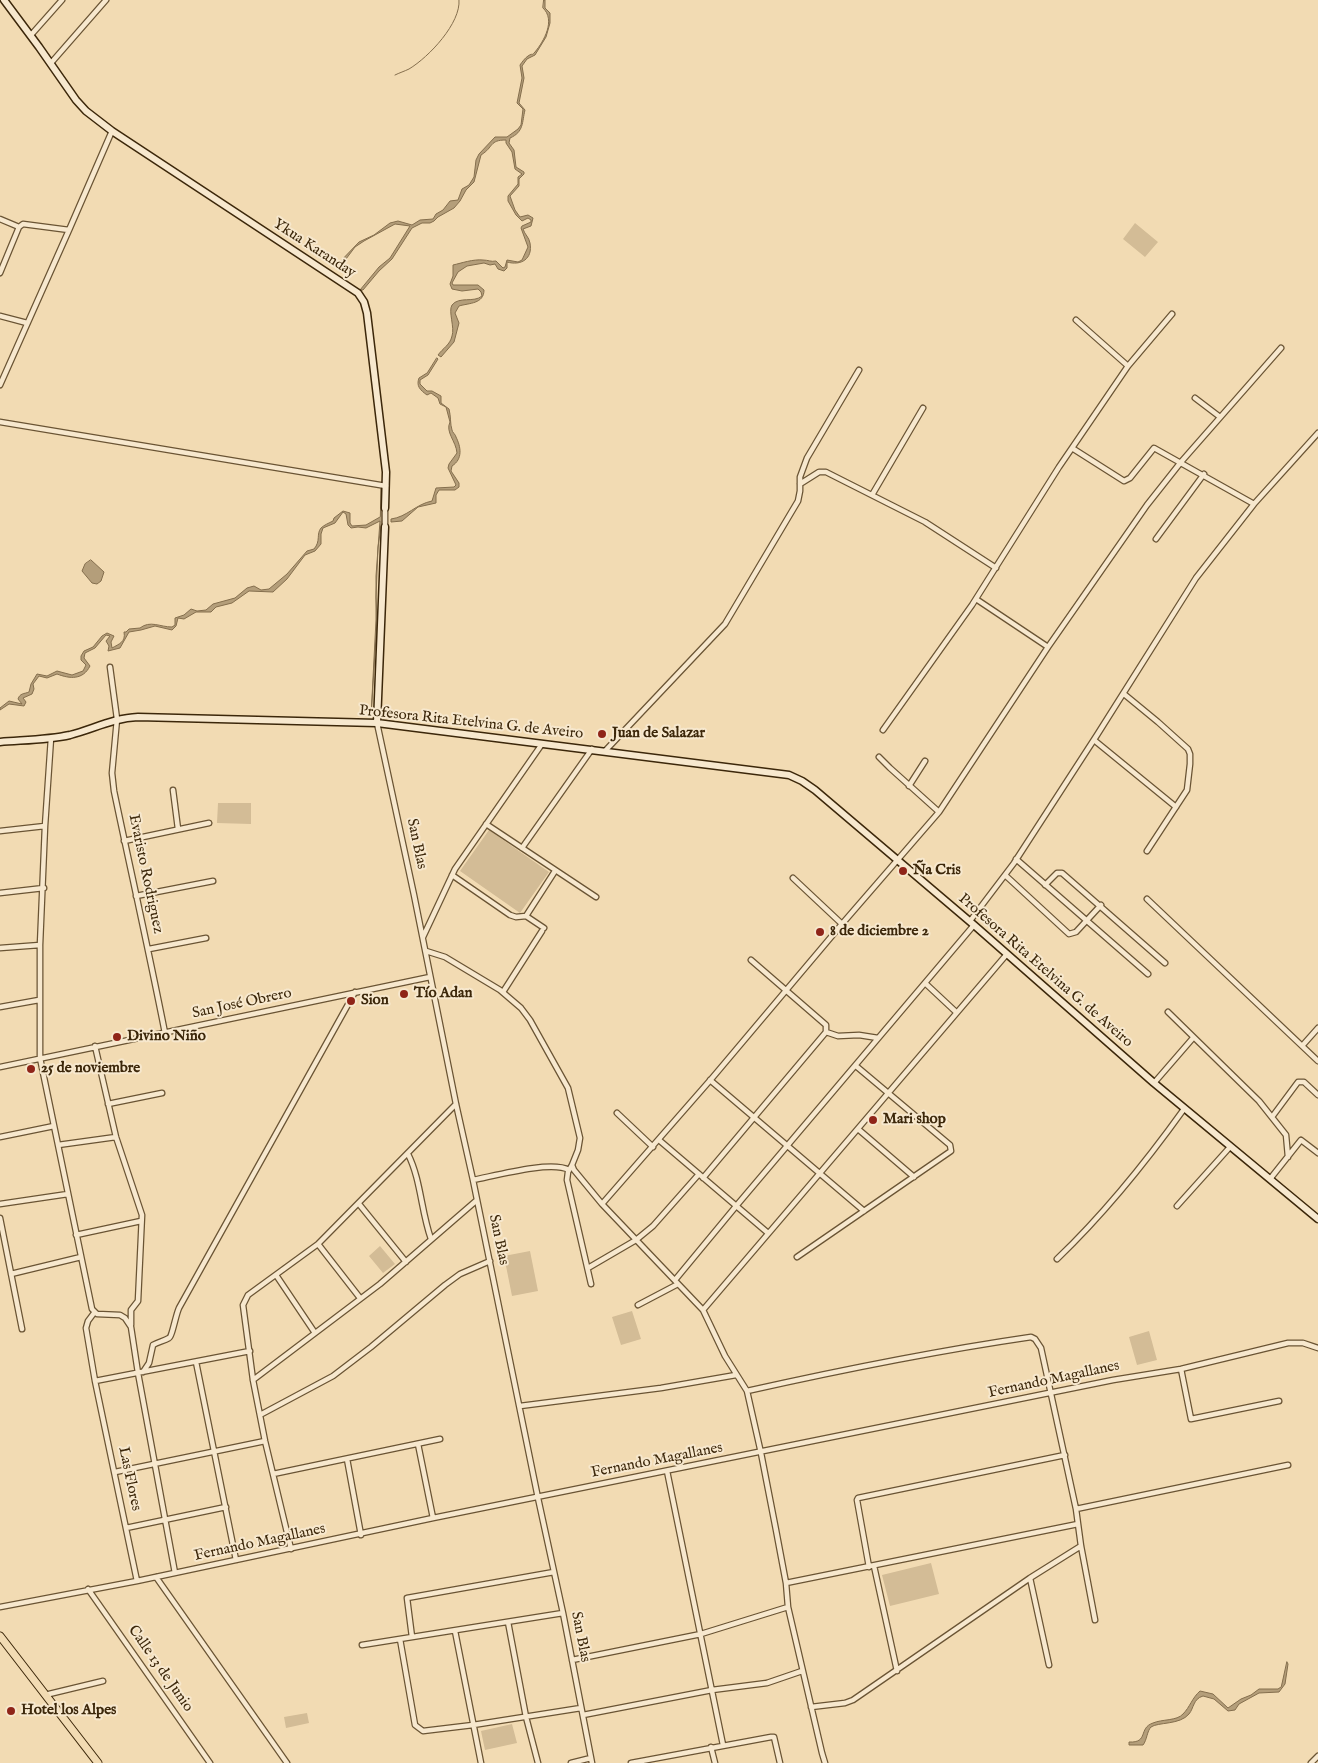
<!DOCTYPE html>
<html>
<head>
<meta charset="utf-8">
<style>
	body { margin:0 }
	canvas { display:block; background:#f2dbb3 }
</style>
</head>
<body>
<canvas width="1318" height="1763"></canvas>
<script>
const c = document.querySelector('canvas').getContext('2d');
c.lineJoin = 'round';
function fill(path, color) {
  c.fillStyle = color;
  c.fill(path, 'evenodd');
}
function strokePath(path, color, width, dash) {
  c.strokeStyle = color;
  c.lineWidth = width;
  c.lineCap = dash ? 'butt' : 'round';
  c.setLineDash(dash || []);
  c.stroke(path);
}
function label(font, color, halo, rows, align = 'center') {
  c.font = font + ' "IM FELL English",serif';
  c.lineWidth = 4;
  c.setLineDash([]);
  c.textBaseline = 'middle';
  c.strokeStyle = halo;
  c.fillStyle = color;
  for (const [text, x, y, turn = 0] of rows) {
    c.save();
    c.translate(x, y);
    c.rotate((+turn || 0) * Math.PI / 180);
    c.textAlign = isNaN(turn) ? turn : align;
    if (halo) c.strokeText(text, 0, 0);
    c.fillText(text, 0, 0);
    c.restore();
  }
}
fill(new Path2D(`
	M1135,223L1158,242L1145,257L1123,239Z
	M218,803H251V824L217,823Z
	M489,830L549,872L520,913L460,871Z
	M380,1246L395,1264L383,1273L369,1256Z
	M530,1251L538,1291L512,1296L504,1256Z
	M632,1311L641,1339L621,1345L612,1317Z
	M1149,1331L1157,1360L1137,1365L1129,1337Z
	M931,1563L939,1594L890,1606L882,1575Z
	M307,1713L309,1723L286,1728L284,1717Z
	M512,1724L517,1743L485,1750L481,1731Z`), '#d3bc96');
const water = new Path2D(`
	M544,0H545V8L550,13V23L546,37L535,55L527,59L522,66L524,78L519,103L525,110C522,122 524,132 510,138L509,143L514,150L516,167L524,172V174L519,179V186L510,196L515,210L520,217L528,215L533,218L531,226L523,229C525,235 529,237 530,243C533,259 521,266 507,262V268L504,271L498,269L495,264L490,265L484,263L467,266L458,272L452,283L453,285H478L484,290C484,304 469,303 459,306L455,313L459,323L454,342L441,357L438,355C443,348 450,345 452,336C455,328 448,311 452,305C459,296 474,303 482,296L481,292L478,289L462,291L452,289L450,284L453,276V265C462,263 473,259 483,260C488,260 491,262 496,261L503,268L505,267L507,260L518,262L522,260L528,247L521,228L522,226L531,222V220L528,218L522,221L516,215L508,201V196L518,184V177L522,174L515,169L512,152L506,143V140C489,140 494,147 481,155L474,182L466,190L460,201L454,208L438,217L434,221L430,223H422L412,228L392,259L379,271L363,290H360L379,267L390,258L410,226L395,224L364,241L355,247L346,259L335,267L359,242L374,235L390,223L398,221L412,225L420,220L433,219L436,214L443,210L450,201L458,200L462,189L469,185L474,177L476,160L479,154L495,137H507L518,129L521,125L523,109L517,103L522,78L520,65C522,62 525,58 528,56C534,52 530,57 535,52C544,41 556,20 543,8Z
	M437,358L438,359L428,375L420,380V384L427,391H432L441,396V403L449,409C451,416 450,424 452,430C452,432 456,435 456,437C461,447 463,459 452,466L451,471L459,483V487L455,490H439L436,495V503L418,507L402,521L391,522V519C407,517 416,504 432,501L436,488L454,487L456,485L448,468L449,464L457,453C456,441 445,432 450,422L446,407L440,404L438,398L431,393L427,395C420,390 416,386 419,378L427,373Z
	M381,488L382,520L378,547L376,597L377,620L371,717L376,620V576L380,521L366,528L358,527L351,528L348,525L346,514L343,512L335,523L323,528L321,534V544L315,551L305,555L287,579L273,592L249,591L232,603L216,607L211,612H196L184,619L178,618L176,626L172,630L155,626L141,630L129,632L120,648L108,651L109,646L106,641L110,636L106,635L95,648L85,653L84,658L90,666C83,680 70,679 57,674L47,678L39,676L33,684L34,689L32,694L23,698L26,702L24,706L9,704L0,710V708L9,701L22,704L18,699C20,693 24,694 29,692L31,684L37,674L47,676L57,671L72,675L83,671L86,665L81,660V656L84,651L93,647L102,636L107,633L114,636L111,642L112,648C119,644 126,642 124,632H126L129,629L140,628C150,620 160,627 172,627L175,625V618L184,615L191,609L197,611L206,610L213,604L235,598L247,588L254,586L261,590L269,589L287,574L307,551L314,549C321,541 316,534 321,528C324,525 329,523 333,521L334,518L343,511L350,513V523L352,526L366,525L380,517Z
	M91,560L104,572L101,581L97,584L92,583L82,571L85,564Z
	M1287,1662L1288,1664L1285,1684L1279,1692L1259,1693L1239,1704L1235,1710L1228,1711L1214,1699L1203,1696C1193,1699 1194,1708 1189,1714C1180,1725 1158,1722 1151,1727C1147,1731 1147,1740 1143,1745H1129V1742C1149,1743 1138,1728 1153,1723C1162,1719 1177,1721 1183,1714C1190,1707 1192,1698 1200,1691L1213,1694L1228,1708L1241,1699L1251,1695L1259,1689H1278L1281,1687Z`);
fill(water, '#b49e7a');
strokePath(water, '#846e4d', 1);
strokePath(new Path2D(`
	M395,75C399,73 405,71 409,69C429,57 461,23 459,0`), '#846e4d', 1);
const street = new Path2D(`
	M31,35L62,0
	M51,63L106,0
	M0,219L19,227
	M0,273L19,227L23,224L69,230L112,131
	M0,316L27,323
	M1076,320L1128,366
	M0,385L69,230
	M1195,398L1220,417
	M0,422L386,486
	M1072,448L1124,481L1130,478L1154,448L1254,504
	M800,484L819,472H826L925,522L996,568
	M872,495L923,408
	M385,527V508
	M1156,539L1204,474
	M976,599L1048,647
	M110,667L117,719L112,773L114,791C131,872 149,952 165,1033
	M1124,694L1158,722L1188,749L1190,754V764L1187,790L1147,851
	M377,723L414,895L456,1104L473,1180L538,1498L563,1613L592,1763
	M883,730L972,605L1059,467L1128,366L1172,314
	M1094,740L1176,807
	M605,751L725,624L798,501L800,491V477L807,458L859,370
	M879,757L890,768L939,812
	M909,786L925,761
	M173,790L178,829
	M486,824L596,897
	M45,826L40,945V1058L92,1309L97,1314L120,1315L125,1318L131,1327L138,1373L175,1573
	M0,831L45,826L51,738
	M124,841L209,823
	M522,848L592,749
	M1016,859L1148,974
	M452,875L510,915L516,917L526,916L544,928
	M1005,875L1069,934L1076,932L1101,905
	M793,878L842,924
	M1045,885L1057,873H1062L1165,963
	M0,893L44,888
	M136,896L213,881
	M1147,899L1318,1061
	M526,916L555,871
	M970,921L1014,863L1097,735L1196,578L1254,504L1318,433
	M423,937L455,869L542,744
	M0,948L40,945
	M149,949L206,938
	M426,951L445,957L500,990L521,1008L530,1020L568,1088L580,1138L578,1150L572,1165L574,1170L602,1204L703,1310L725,1356L747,1391L761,1453L776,1530L786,1583L788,1607L822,1753L825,1763
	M751,960L826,1025V1032L838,1036L859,1035L878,1038
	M925,983L956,1012
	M503,992L542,931
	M0,1007L39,1000
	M1168,1012L1259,1101L1286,1135L1288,1157
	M95,1046L116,1137L142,1215L138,1301L131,1310V1325
	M1302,1046L1318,1028
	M0,1067L430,977
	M710,1080L864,1211
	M1154,1083L1193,1038
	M108,1104L162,1093
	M617,1113L653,1147
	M1272,1117L1298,1082H1304L1318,1095
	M858,1129L914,1177
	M0,1137L54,1126
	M659,1140L768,1233
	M58,1145L116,1137
	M408,1154C421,1180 421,1211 431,1239
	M572,1165L568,1172L567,1180L591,1284
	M703,1178L826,1032
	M1270,1179L1301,1140L1318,1153
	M473,1180C494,1176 551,1160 569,1170
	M0,1204L68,1194
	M359,1204L406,1262
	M602,1204L713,1077L842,924L939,812L1048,647L1147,505L1181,462L1281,348
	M1177,1206L1230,1147
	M0,1218L22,1329
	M76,1235L141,1221
	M318,1244L360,1298
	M797,1257L951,1151L950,1145L856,1066
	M1057,1259C1104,1214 1146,1162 1184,1109
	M588,1268L636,1240L653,1226L699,1174
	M11,1274L81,1257
	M276,1275L315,1333
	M675,1280L737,1205L974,925
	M638,1305L678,1284
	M703,1310L1007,954
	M94,1313L88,1321L86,1328L95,1381L137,1581
	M196,1362L236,1560
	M1181,1369L1191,1419L1279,1401
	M143,1372L149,1363L153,1345C158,1342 164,1341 169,1338C172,1337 176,1314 179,1308L355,992
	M253,1380L380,1284L477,1200
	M95,1381L250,1351
	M747,1391C841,1370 935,1351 1031,1337L1035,1339L1041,1348L1076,1509L1081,1546L1095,1620
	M520,1406L661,1388L736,1375
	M260,1415L333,1376L371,1347L445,1285L460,1274L490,1261
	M418,1444L433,1518
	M347,1459L361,1535
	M667,1471L723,1745
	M115,1472L265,1441
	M273,1474L440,1439
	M1076,1509L1288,1465
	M126,1528L226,1507
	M291,1549L265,1441L253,1380L243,1305L248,1295L318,1244L456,1104
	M874,1566L897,1671
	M869,1567L857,1500L858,1498L1065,1455
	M156,1577L287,1763
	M1030,1578L1049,1665
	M786,1583L1078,1524
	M88,1589L210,1763
	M0,1607L137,1581L433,1518L1113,1380L1181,1369L1288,1343H1303L1318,1348
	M508,1622L526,1717L538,1763
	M455,1631L481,1763
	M412,1637L407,1598L554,1572
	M400,1639L415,1725L423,1731L473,1725L581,1708
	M362,1645L563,1613
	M572,1660L701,1634L788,1607
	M45,1695L103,1681
	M811,1707L845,1703L853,1700L1030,1578L1081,1546
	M583,1715L712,1690L767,1683L802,1671
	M711,1747L715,1763
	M571,1763L591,1758
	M631,1763L771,1737H774L780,1763
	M1311,1763L1318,1756`);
const secondary = new Path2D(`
	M4,0L39,47L76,100L86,111L112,131L358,293L364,302L367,313L386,472L385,508
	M377,723L385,527
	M0,742C23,740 47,740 70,735C93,729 114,718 138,717L377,723L789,775L802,781L815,790L974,925L1154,1083L1318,1219`);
const primary = new Path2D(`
	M0,1636L98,1763`);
strokePath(street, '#6a5434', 7);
strokePath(secondary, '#3c270a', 9);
strokePath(primary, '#3c270a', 9);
strokePath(street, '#f7e8ce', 4.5);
strokePath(secondary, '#f7e8ce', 6);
strokePath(primary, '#f2dbb3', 7);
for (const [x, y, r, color] of [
	[602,734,5,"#8f2418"],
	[903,871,5,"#8f2418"],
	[820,932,5,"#8f2418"],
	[404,994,5,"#8f2418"],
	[351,1001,5,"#8f2418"],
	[117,1037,5,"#8f2418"],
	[31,1069,5,"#8f2418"],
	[873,1120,5,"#8f2418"],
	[11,1711,5,"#8f2418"]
]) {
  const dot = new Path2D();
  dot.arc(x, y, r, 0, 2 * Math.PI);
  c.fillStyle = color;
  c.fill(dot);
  strokePath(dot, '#f7e8ce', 2);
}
label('15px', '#3c270a', '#f7e8ce', [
	["Ykua Karanday",314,249,33],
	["Profesora Rita Etelvina G. de Aveiro",471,723,6],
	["San Blas",416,844,78],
	["Evaristo Rodriguez",145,874,78],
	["Profesora Rita Etelvina G. de Aveiro",1045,971,41],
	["San José Obrero",242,1004,-12],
	["San Blas",498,1240,78],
	["Fernando Magallanes",1054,1380,-12],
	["Fernando Magallanes",657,1461,-11],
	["Las Flores",129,1479,78],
	["Fernando Magallanes",260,1543,-12],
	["San Blas",580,1637,79],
	["Calle 13 de Junio",160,1669,55]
]);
label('bold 15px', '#3c270a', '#f7e8ce', [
	["Juan de Salazar",612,734],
	["Ña Cris",913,871],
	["8 de diciembre 2",830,932],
	["Tío Adan",414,994],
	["Sion",361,1001],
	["Divino Niño",127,1037],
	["25 de noviembre",41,1069],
	["Mari shop",883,1120],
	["Hotel los Alpes",21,1711]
], 'left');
</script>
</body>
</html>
